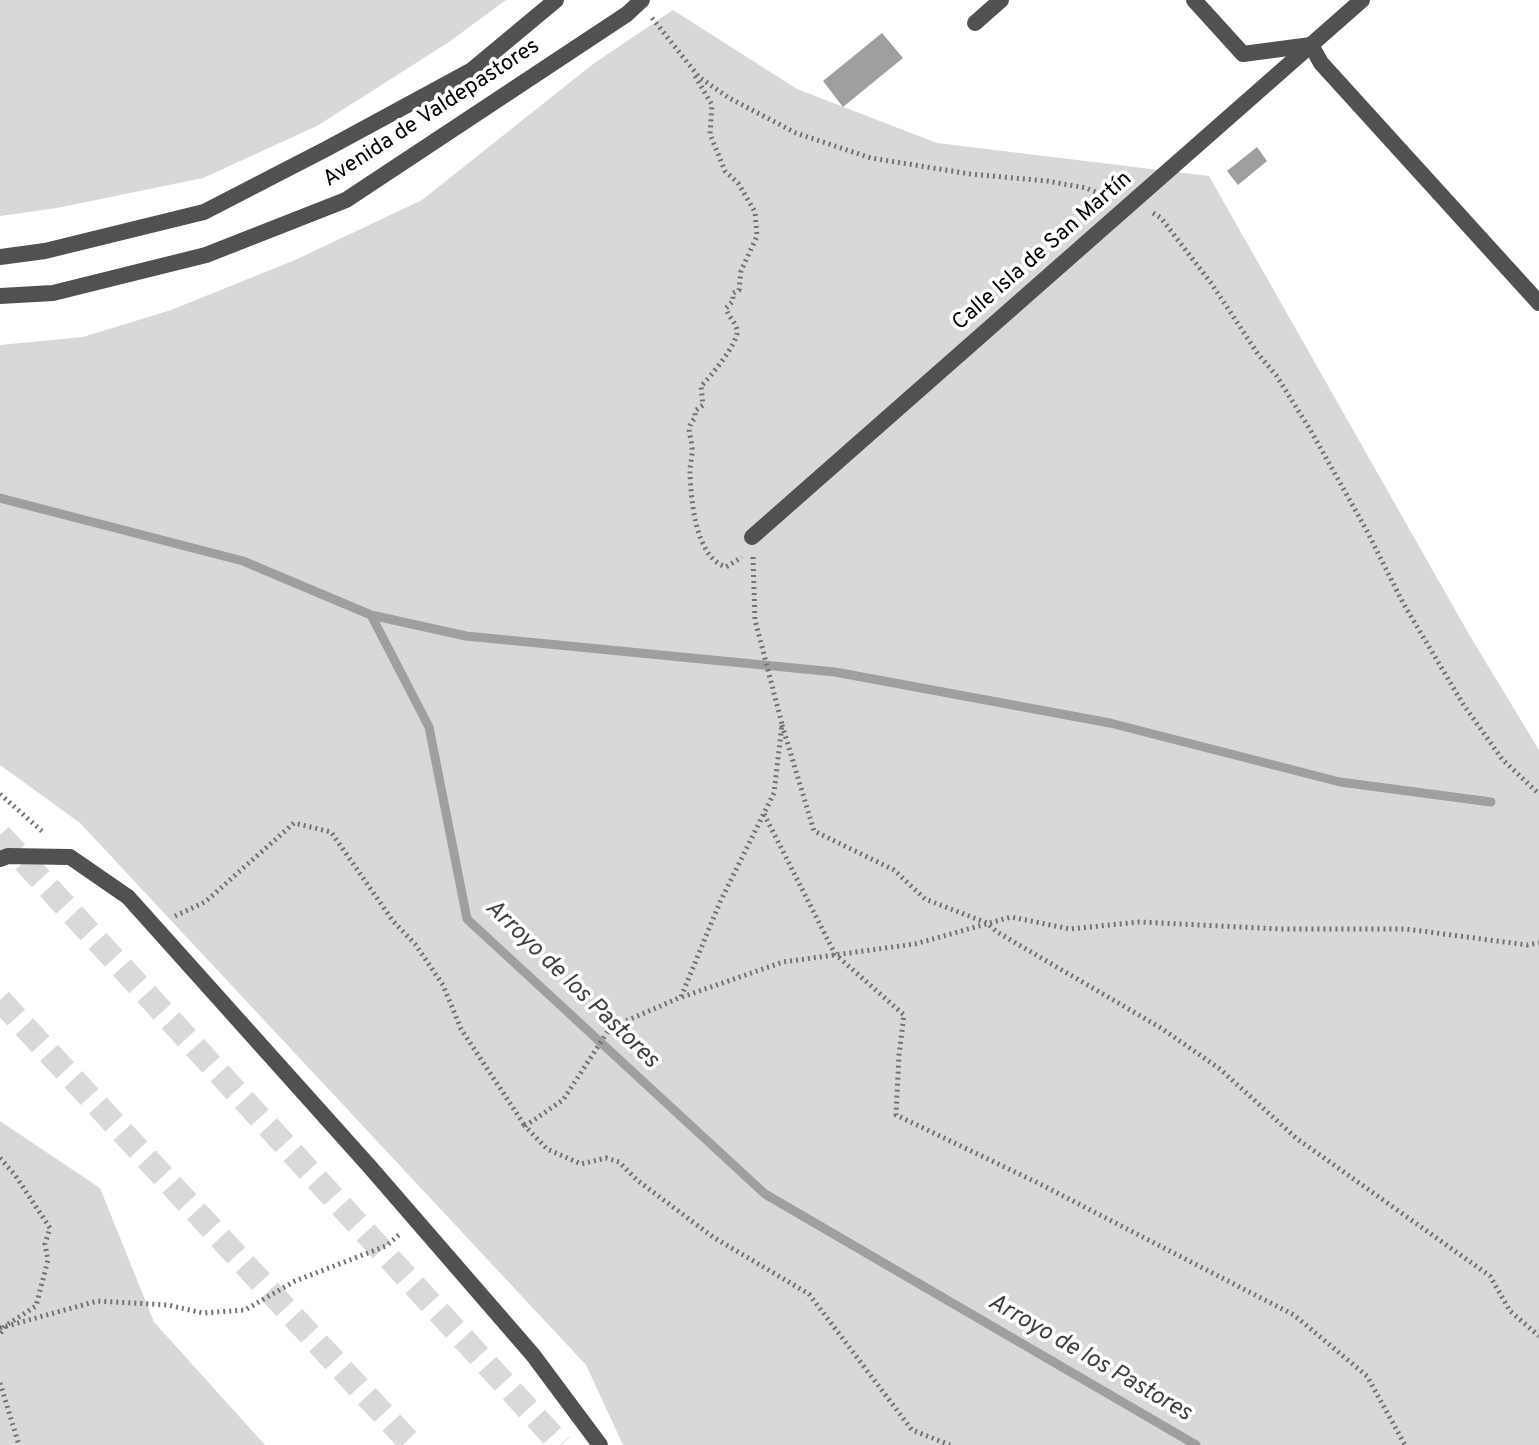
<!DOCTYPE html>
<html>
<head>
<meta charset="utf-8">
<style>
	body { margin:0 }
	canvas { display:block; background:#fff }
</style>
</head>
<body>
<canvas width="1539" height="1445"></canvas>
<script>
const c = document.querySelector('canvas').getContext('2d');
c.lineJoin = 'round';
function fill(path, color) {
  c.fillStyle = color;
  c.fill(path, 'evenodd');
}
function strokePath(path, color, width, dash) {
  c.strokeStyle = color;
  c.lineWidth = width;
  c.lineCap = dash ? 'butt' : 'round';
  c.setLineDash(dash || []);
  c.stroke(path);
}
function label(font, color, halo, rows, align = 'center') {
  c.font = font + ' Overpass,sans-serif';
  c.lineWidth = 7;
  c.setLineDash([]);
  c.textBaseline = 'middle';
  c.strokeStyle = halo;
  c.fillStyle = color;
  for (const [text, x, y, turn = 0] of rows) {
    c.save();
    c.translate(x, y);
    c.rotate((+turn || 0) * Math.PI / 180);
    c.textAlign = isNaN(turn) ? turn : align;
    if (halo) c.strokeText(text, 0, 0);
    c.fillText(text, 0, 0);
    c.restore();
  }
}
fill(new Path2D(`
	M0,0H506L449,42L317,126L203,178L57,208L0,216Z
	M673,10L797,89L937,143L1209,176L1470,636L1539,750V1445H623L586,1365L80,823L0,765V345L83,337L171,310L295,260L422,200L593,64Z
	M0,1121L100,1188L154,1322L265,1445H0Z`), '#d8d8d8');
fill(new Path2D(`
	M882,33L903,58L843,107L823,81Z
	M1257,147L1267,161L1238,185L1227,171Z`), '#9f9f9f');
strokePath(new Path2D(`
	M0,498L243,561L371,615L429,727L467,919L765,1194L1196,1445
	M371,615L466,636L835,672L1110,723L1340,782L1491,802`), '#9f9f9f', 9);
strokePath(new Path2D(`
	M0,835L561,1445
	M0,1000L412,1445`), '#d9d9d9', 24, [24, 12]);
strokePath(new Path2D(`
	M652,18L699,77L729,98L796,133L871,158L970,174L1047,181L1086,188L1106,196
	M695,76L712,105L710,134L725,171L738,183L755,212L757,236L741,271L739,290L733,293V301L726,308C728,317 736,322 737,331C739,342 709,379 701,386L703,405L695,411V418C685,429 691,434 692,447C693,455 690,464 690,472C691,500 695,557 726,567L742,557
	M1153,213L1161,218L1211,283L1258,354L1276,375L1311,431L1367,531L1403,603L1463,704L1502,759L1539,794
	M753,557L755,620L782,724L774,793L720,902L681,997L610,1028L563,1100L525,1126L547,1149L581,1164L606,1158L619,1162L637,1180L713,1237L809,1294L912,1430L950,1445
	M782,725L814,831L894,870L925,899L987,923L997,932L1161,1028L1220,1069L1296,1138L1490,1276L1510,1311L1539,1336
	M0,794L43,832
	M764,814L835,954L904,1015L899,1055L896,1115L1038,1183L1294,1315L1367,1376L1405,1445
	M175,916L205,902L294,823L331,832L393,921L415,944L443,985L461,1029L525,1126
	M682,997L783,962L915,944L1011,917L1070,929L1139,922L1281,929H1406L1527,945L1539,943
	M0,1158L15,1175L50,1228L45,1244L48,1260L36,1306L5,1326L0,1334
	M0,1328L97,1301L168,1305L203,1313L245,1310L295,1281L386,1246L400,1234
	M0,1383L19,1445`), '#737373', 5, [2, 4]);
strokePath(new Path2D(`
	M1194,0L1243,54L1311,45
	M975,23L1001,0
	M0,859L8,856L70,857L128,897L370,1167L533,1355L600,1445`), '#515151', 16);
strokePath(new Path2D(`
	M1311,45L1321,63L1539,303
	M0,257L45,251L204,212L328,148L472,70L556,0
	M0,296L53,293L206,255L346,200L627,14L642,0
	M752,537L1362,0`), '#515151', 16);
label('22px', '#000', '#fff', [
	["Avenida de Valdepastores",432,114,-33],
	["Calle Isla de San Martín",1043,252,-41]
]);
label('italic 24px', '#404040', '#fff', [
	["Arroyo de los Pastores",571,985,44],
	["Arroyo de los Pastores",1089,1359,30]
]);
</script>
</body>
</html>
